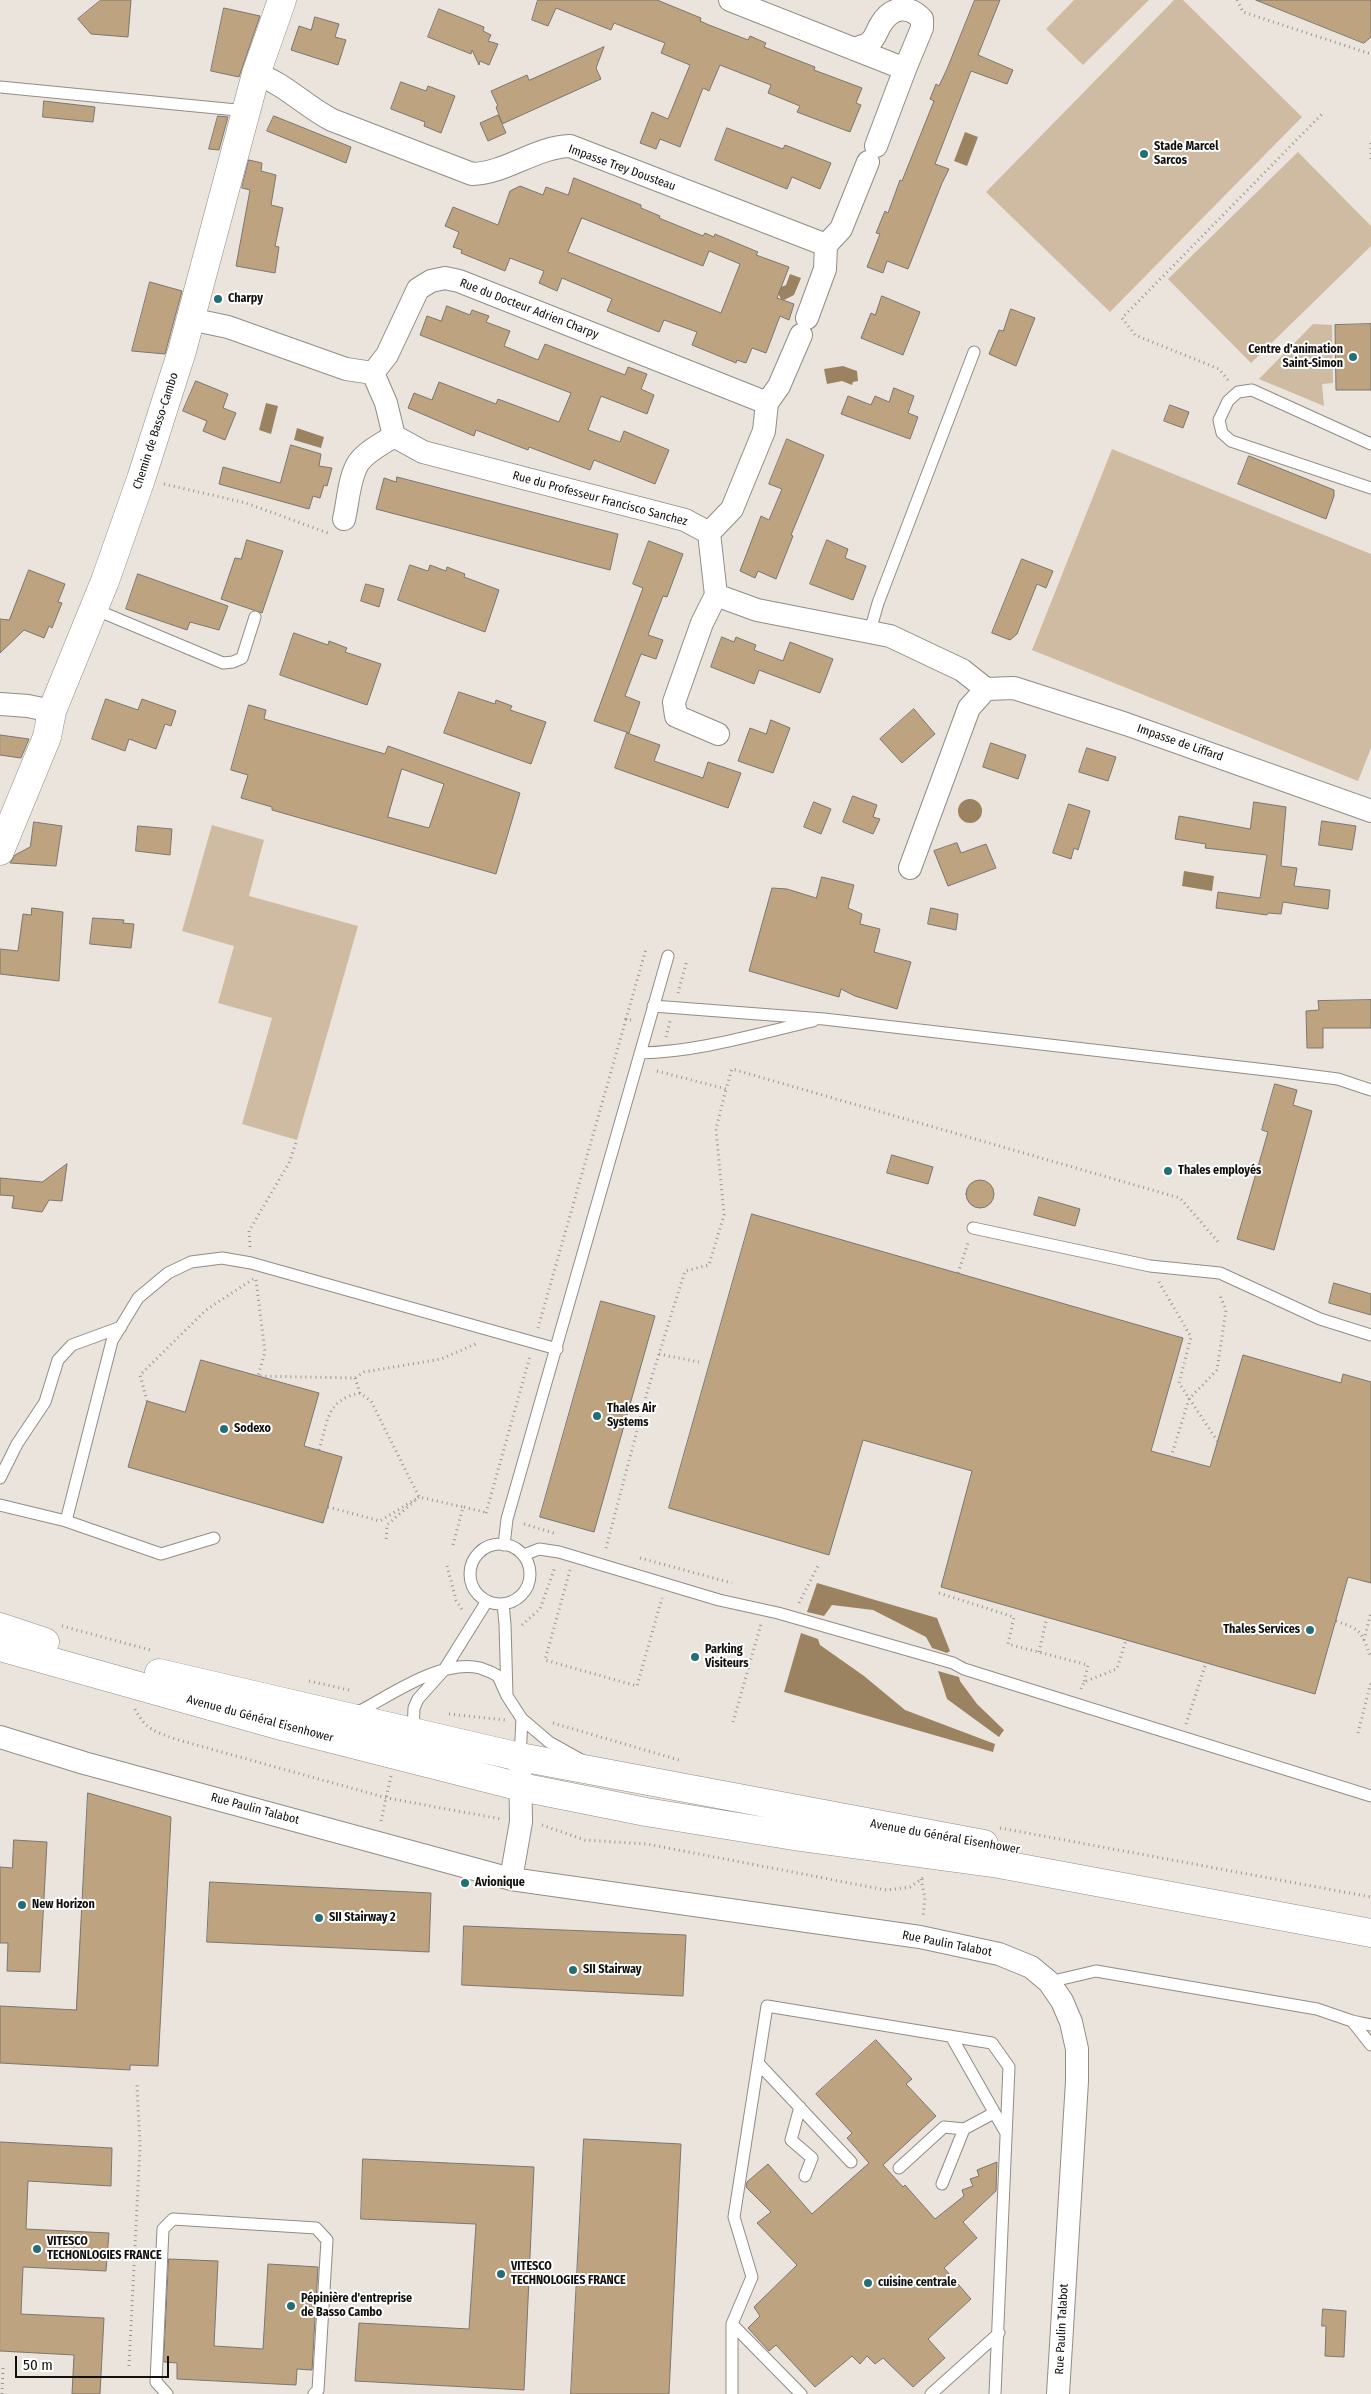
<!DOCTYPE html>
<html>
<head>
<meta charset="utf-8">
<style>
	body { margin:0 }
	#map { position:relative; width:1371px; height:2394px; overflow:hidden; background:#eae4dc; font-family:"Fira Sans Condensed",sans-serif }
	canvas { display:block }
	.scale { position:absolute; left:15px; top:2356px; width:154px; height:22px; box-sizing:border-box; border:2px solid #12100d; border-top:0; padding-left:6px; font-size:15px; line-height:18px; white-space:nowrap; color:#12100d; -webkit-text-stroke:4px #fff; paint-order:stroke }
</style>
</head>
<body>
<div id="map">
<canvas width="1371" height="2394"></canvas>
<div class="scale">50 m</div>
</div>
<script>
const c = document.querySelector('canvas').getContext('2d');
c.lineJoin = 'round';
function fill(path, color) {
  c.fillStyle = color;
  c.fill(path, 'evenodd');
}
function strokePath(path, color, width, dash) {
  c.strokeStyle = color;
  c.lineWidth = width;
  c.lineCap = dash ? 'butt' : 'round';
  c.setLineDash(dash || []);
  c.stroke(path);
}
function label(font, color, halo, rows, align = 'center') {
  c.font = font + ' "Fira Sans Condensed",sans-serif';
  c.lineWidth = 4;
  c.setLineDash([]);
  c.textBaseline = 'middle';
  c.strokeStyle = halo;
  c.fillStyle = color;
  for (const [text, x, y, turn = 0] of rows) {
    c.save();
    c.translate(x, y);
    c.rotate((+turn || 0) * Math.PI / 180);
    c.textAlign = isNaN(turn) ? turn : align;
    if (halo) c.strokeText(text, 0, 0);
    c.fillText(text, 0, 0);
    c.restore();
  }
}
fill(new Path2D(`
	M1074,0H1149L1083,65L1046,29Z
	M1174,0H1183L1302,117L1110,312L986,192Z
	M1298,152L1371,226V246L1251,363L1168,279Z
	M1313,324L1332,325L1333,383L1322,384L1324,406L1259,379Z
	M1112,449L1371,554V748L1358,781L1032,650Z
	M212,825L264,840L249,896L358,926L297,1140L242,1124L272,1018L218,1003L234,946L182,931Z`), '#cfbba1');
fill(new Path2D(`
	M965,132L978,137L967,166L954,161Z
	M790,274L801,278L794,295L784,300L781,299L776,289L786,285Z
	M843,366L857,371L858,381L853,382L852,385L842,381L827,384L824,369Z
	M266,403L278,406L271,434L259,430Z
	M297,428L324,437L321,448L294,440Z
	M958 811a12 12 0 1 1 24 0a12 12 0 1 1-24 0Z
	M1184,871L1214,876L1212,891L1182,886Z
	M817,1583L937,1618L950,1651L947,1653L932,1648L926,1637L873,1610L832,1605L824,1616L807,1612Z
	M801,1633L818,1639L820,1645L864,1676L905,1710L995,1744L993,1752L784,1692Z
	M938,1671L959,1677L960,1681L977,1704L1004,1730L999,1737L947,1699Z`), '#9b8260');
const building = new Path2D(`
	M101,0H131L128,37L91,34L78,19Z
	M538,0H657L701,18L700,21L709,25L748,40L750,36L766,43L764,47L815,67L814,70L862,88L856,103L861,105L850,132L797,112L800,106L768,93L771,85L720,65L709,91L703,88L680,147L660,139L656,149L640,143L652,112L668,119L690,65L661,53L665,43L614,23L611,30L556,8L548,26L532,20Z
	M975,0H1000L978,55L1013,70L1007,84L971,71L935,164L949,169L942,183L908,269L887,261L883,273L867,267L880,234L876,233L885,211L888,213L900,180L902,181L934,101L930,99L936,84L939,86L947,69Z
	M1256,0H1371V37L1364,43Z
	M224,8L260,16L239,77L211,71Z
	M439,9L484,27L483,31L491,35L488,41L498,44L489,65L480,61L479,65L472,50L471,54L428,37Z
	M315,17L339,24L335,37L346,40L338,65L291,50L299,26L311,30Z
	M604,47L596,68L601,79L502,124L506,133L488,141L480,123L498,115L502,123L496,107L498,106L491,91L527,75L529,80Z
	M401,82L426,91L428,86L455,96L441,133L424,126L425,122L391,109Z
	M44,101L95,107L93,122L43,117Z
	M218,116L228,117L219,150L209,149Z
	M274,116L351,147L346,163L267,131Z
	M727,128L783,149L785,145L831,163L820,189L792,177L787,189L715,160Z
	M249,160L262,163L261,171L276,175L271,205L283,208L275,246L279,247L275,273L236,266L250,190L242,188Z
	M574,178L641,205V208L660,216L659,218L703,236L705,233L714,237L715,234L758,252L756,255L789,267L777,298L794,304L789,320L780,316L766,353L752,348L746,363L737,360L736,363L692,345L697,332L664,320L659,332L607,311L612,299L562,278L557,291L539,283L544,271L510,258L505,271L461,253L462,250L453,247L459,232L445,226L453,207L498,225L510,191L520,186L543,195L546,187L568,195ZM582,218L703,266L709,251L740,264L721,313L568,252Z
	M150,282L182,291L165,354L132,351Z
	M882,296L920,312L903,355L861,338L871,313L875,315Z
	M447,306L470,315L472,310L489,316L486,322L510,331L504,346L538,360L545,344L625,375L628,367L647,374L641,389L654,395L647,414L601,396L588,430L620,442L624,431L669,450L655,484L594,460L590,470L529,447L528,450L476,430L474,436L408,408L414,393L432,400L439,382L496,404L498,399L559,422L571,393L420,335L427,316L441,321Z
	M1011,309L1035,318L1016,366L989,354L999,330L1003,331Z
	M1371,324V390H1336L1335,325Z
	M196,381L228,394L223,408L236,413L225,440L203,431L207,421L183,411Z
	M894,388L914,396L908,413L918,417L910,439L841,414L848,396L871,405L875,396L889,402Z
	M1170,405L1189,412L1183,428L1164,421Z
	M787,439L824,455L791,535L793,536L776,579L758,571L755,578L740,571L761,516L769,520L782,489L769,484Z
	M291,445L321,454L319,466L332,468L327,486L324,485L320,498L313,496L309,509L219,484L223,467L280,483Z
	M1249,456L1334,490V496L1326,519L1238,484Z
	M397,477L618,534L610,570L376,509L384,478L396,482Z
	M247,540L283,551L262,613L221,599L235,558L241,559Z
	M827,540L848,549L845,558L866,566L853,600L810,584Z
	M649,541L683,554L667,597L663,596L648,635L663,640L656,659L641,654L625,696L640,702L629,733L594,721L643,588L633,584Z
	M1022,559L1053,571L1046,588L1037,584L1017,634L1010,640L992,633Z
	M410,565L428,571L430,565L446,571L447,567L465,574L464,577L499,590L485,632L398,600Z
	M29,570L65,584L58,602L62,603L52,628L49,626L44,638L24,630L0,653V619L9,620Z
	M138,574L228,606L219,630L190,622L187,630L126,609Z
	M366,584L384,589L379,607L361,601Z
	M294,633L328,645L329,641L347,648L345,652L381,664L367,705L280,675Z
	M722,637L734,642L736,637L756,645L754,650L783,661L790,642L833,659L820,693L759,670L754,684L711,667Z
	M459,692L495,704L496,700L512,706L510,710L546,722L531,764L444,733Z
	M106,699L138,710L142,699L176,711L171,726L165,724L156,749L129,739L125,751L92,739Z
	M249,705L266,710L264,719L385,754L388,746L520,793L496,874L272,810V807L241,798L248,775L231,770ZM402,769L444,784L429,828L388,817Z
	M914,709L935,734L902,763L880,739Z
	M771,720L790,728L773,773L738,761L750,728L766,734Z
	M627,733L660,745L654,761L703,778L708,762L741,773L728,808L615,768Z
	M0,735L29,739L21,758L0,755Z
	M991,743L1026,755L1018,779L983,767Z
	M1087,748L1116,757L1108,781L1079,772Z
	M853,796L877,805L873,817L880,819L873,834L843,822Z
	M814,802L831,809L821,834L804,827Z
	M1254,802L1286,807L1281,866L1297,868L1294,886L1330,890L1328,909L1283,902L1281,914L1268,913L1267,915L1216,908L1218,892L1260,898L1267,855L1205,848L1206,844L1175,839L1179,816L1250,829Z
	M1069,804L1090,811L1078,850L1074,848L1071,859L1053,853Z
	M1322,821L1356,826L1352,850L1319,845Z
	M34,822L62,826L56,866L10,863L15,855L30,847Z
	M138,826L172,829L170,855L136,851Z
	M957,843L961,853L986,844L996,868L948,886L934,851Z
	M822,877L854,885L848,908L862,914L860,924L880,929L874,952L911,962L897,1009L855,996L841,989L839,997L749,971L772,888L787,889L816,898Z
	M32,908L63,912L59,981L0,974V949L18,951L23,914L31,915Z
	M931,908L958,914L956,930L928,924Z
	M93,918L124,920L123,923L134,924L131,948L90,944Z
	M1371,1000V1028H1323V1048H1307L1306,1011L1319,1010L1318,1001Z
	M1275,1084L1297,1090L1293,1105L1312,1111L1274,1250L1237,1239L1268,1132L1262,1130Z
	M892,1155L933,1167L928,1184L887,1173Z
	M67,1164L62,1201L49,1200L42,1212L12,1208L14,1196L0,1195V1178L42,1182Z
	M966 1194a14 14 0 1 1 28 0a14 14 0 1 1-28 0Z
	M1039,1197L1080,1209L1075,1226L1034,1215Z
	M752,1214L1183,1338L1151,1451L1210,1467L1243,1355L1341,1383L1343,1374L1371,1382V1583L1348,1577L1315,1694L941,1587L972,1471L863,1440L829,1555L669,1508Z
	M1334,1283L1371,1294V1315L1329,1303Z
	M601,1301L655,1316L594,1532L540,1517Z
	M201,1360L319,1393L304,1446L342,1457L323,1523L128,1467L147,1401L185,1412Z
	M88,1793L171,1817L158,2066L130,2065V2070L0,2063V2006L76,2010Z
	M14,1840L47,1842L40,1972L7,1971L8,1943H0V1867L12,1868Z
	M210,1882L431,1893L429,1952L207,1942Z
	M464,1926L686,1935L683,1996L462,1985Z
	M876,2040L912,2079L906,2084L936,2116L883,2165L903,2187L905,2185L935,2219L964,2196L962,2190L973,2186L970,2179L979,2176L977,2170L997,2162L996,2191L963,2222L977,2238L944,2268L971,2299L928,2339L945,2358L913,2387L883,2358L875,2364L867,2356L860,2364L852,2356L815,2387L776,2345L769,2351L748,2328L760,2316L754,2307L797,2265L757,2223L771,2212L746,2187L747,2182L768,2164L812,2214L869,2163L847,2138L852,2133L816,2094Z
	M584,2139L681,2144L669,2394H571Z
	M0,2142L112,2148L111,2186L28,2181L26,2229L109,2233L106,2271L23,2267L21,2314L104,2318L100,2394H72L74,2355L0,2351Z
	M363,2159L534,2167L524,2390L355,2381L359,2323L469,2329L476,2224L361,2219Z
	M169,2259L218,2261L214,2346L263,2349L268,2264L318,2267L312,2370L297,2369L296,2385L177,2379V2363L164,2362Z
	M1323,2309L1346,2311L1344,2357L1325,2356L1326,2326H1322Z`);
fill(building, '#bda380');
strokePath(building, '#7b766f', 1);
const lane = new Path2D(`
	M0,87L247,111
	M1371,444L1252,390L1238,392L1228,401L1219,420L1222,433L1231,441L1371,488
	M94,609L223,663L233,662L242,658L255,617
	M870,631L878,603L974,352
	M653,1006L824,1019L1275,1071L1338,1079L1371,1090
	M640,1053C698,1052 756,1034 813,1021
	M973,1228L1150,1266L1220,1273L1320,1319L1371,1335
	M0,1478L17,1444L45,1402L58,1360L72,1345L121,1327
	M0,1505L66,1521
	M214,1538L161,1554L66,1521L112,1341L138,1298L168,1273L191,1262L222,1258L251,1263L557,1349
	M470 1574a30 30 0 1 1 60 0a30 30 0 1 1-60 0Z
	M504,1545L507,1519L668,956
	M524,1555L539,1549L559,1552L719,1600L778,1613L953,1663L964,1669L1371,1796
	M503,1604L505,1624L507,1696L522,1719L520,1757
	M354,1712L362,1710C394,1693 442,1659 480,1668C486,1670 493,1673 498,1676L507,1696
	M522,1719L549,1742L583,1761
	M413,1734L414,1708L418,1699L444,1670L487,1601
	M1049,1982L1096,1971L1317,2009L1352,2021L1371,2045
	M1352,2021L1371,2025
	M951,2036L1006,2133
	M758,2063L851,2162
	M800,2107L791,2140L812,2158L805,2176
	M899,2168L944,2127L964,2129
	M942,2184L964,2129L994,2113
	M732,2324L801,2394
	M167,2394L156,2382L163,2229L173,2219L316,2228L327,2240L318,2390L314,2394
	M732,2394V2324L752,2277L734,2217L767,2006L992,2043L1009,2067L995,2394
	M931,2394L999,2333`);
const street = new Path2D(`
	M730,0L905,69L876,146
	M854,49C858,47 865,46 869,43C875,39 877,30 881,24C892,6 909,5 922,19V28L905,69
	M256,74C284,83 305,106 332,120L472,174C507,173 535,147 570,146L826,245
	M807,318L825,269L826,245L841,229L868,162
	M190,319L228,327L346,369L373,373
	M373,373L386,403L394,436L423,452L685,520L709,533L716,595L757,610L890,636L962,670L986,689
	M373,373L387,355L418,289L431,281L445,278L459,281L767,403L764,431L732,509L709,533
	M767,403L779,386L801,335
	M344,519C348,503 349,476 359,462C367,451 382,444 394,436
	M716,595L702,623L674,702L676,716L718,734
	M0,704L28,706L52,711
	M910,868L969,708L986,689L1014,688L1126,724L1371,811
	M0,1737L84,1763L511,1879L920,1937L999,1954L1031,1967L1049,1982L1062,2001L1071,2022L1077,2049V2081L1058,2394
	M511,1879L521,1822L520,1757`);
const secondary = new Path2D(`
	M0,851L47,737L52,711L105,581L141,479L182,351L256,74L282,0`);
const primary = new Path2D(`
	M0,1627L45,1642
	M0,1647L285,1727L521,1787L646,1812L800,1837L999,1864L1371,1933
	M159,1673L520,1757L984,1844`);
strokePath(lane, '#928c85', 13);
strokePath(street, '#928c85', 24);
strokePath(secondary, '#928c85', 29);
strokePath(primary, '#928c85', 29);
strokePath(new Path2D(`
	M1237,0L1243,12L1371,54
	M1371,143V159
	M1228,380L1219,369L1135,335L1122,318L1322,114
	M164,484L246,503L328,533
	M678,993L687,960
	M631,1020L626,1019L646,949
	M666,1037L670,1021
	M657,1071L726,1089L732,1069L1180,1198L1220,1244
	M250,1247L249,1231L289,1163L297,1140
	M958,1273L968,1243
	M256,1280L265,1352L258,1376L355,1378L364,1372L441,1359L478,1343
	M1159,1282L1191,1337L1179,1383L1218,1442
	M538,1328L626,1019
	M659,1354L699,1362
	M355,1378L360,1393L371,1401L419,1497L463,1507L453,1545
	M147,1401L140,1375L206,1310L253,1279
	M319,1450C328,1421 326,1400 360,1393
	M1171,1457L1189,1399L1217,1370L1226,1310L1219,1293
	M328,1507L380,1521L419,1497L387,1525L386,1542
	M464,1507L488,1513
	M486,1513L530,1356
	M524,1524L557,1534
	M606,1548L648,1389L685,1271L709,1265L724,1215L716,1129L726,1089
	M640,1558L732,1583
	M447,1566L456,1600L463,1611
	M570,1570L545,1660L637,1686L662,1598
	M939,1593L1014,1617L1008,1644L1088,1665L1084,1682
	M799,1603L818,1566
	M1336,1621C1363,1630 1361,1632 1371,1658
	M522,1625L540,1609L555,1567
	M62,1626L150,1650
	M1364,1640L1371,1612
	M1039,1652L1047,1617
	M309,1681L349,1690
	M1081,1689L1084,1682L1117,1669L1126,1640
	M135,1709C146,1730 154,1731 175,1739L387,1798L501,1819
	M449,1714L505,1720
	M733,1722L761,1624
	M553,1723L679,1760
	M1186,1724L1206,1663
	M1358,1733L1371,1682
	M381,1821L391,1776
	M542,1825L585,1840L647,1844L886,1890L910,1887L923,1878
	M1000,1828L1371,1897
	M921,1879L925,1898L923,1917
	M129,2366L140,2147L137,2085
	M2,2394L3,2368`), '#9b9690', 3, [1, 4]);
strokePath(lane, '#fff', 11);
strokePath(street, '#fff', 22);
strokePath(secondary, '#fff', 28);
strokePath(primary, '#fff', 28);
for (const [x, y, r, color] of [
	[1144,154,5,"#246f75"],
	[218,299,5,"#246f75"],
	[1353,357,5,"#246f75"],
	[1168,1171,5,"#246f75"],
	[597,1416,5,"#246f75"],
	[224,1429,5,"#246f75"],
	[1310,1630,5,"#246f75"],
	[695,1657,5,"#246f75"],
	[465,1883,5,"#246f75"],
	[22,1905,5,"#246f75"],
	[319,1918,5,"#246f75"],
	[573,1970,5,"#246f75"],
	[37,2249,5,"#246f75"],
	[501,2274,5,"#246f75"],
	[868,2283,5,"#246f75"],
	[291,2306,5,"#246f75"]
]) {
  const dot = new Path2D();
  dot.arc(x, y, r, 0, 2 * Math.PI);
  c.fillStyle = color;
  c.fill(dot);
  strokePath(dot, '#fff', 2);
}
label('bold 12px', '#12100d', '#fff', [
	["Stade Marcel",1154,147],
	["Sarcos",1154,161],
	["Charpy",228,299],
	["Centre d'animation",1343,350,"right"],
	["Saint-Simon",1343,364,"right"],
	["Thales employés",1178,1171],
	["Thales Air",607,1409],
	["Systems",607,1423],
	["Sodexo",234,1429],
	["Thales Services",1300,1630,"right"],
	["Parking",705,1650],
	["Visiteurs",705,1664],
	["Avionique",475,1883],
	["New Horizon",32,1905],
	["SII Stairway 2",329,1918],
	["SII Stairway",583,1970],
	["VITESCO",47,2242],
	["TECHONLOGIES FRANCE",47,2256],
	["VITESCO",511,2267],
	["TECHNOLOGIES FRANCE",511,2281],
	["cuisine centrale",878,2283],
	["Pépinière d'entreprise",301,2299],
	["de Basso Cambo",301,2313]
], 'left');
label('12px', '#12100d', '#fff', [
	["Impasse Trey Dousteau",622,168,20],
	["Rue du Docteur Adrien Charpy",529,309,21],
	["Chemin de Basso-Cambo",156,431,-72],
	["Rue du Professeur Francisco Sanchez",600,499,15],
	["Impasse de Liffard",1180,743,19],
	["Avenue du Général Eisenhower",260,1719,15],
	["Rue Paulin Talabot",255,1809,15],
	["Avenue du Général Eisenhower",945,1837,10],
	["Rue Paulin Talabot",947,1944,11],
	["Rue Paulin Talabot",1062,2329,-87]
]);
</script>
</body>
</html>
